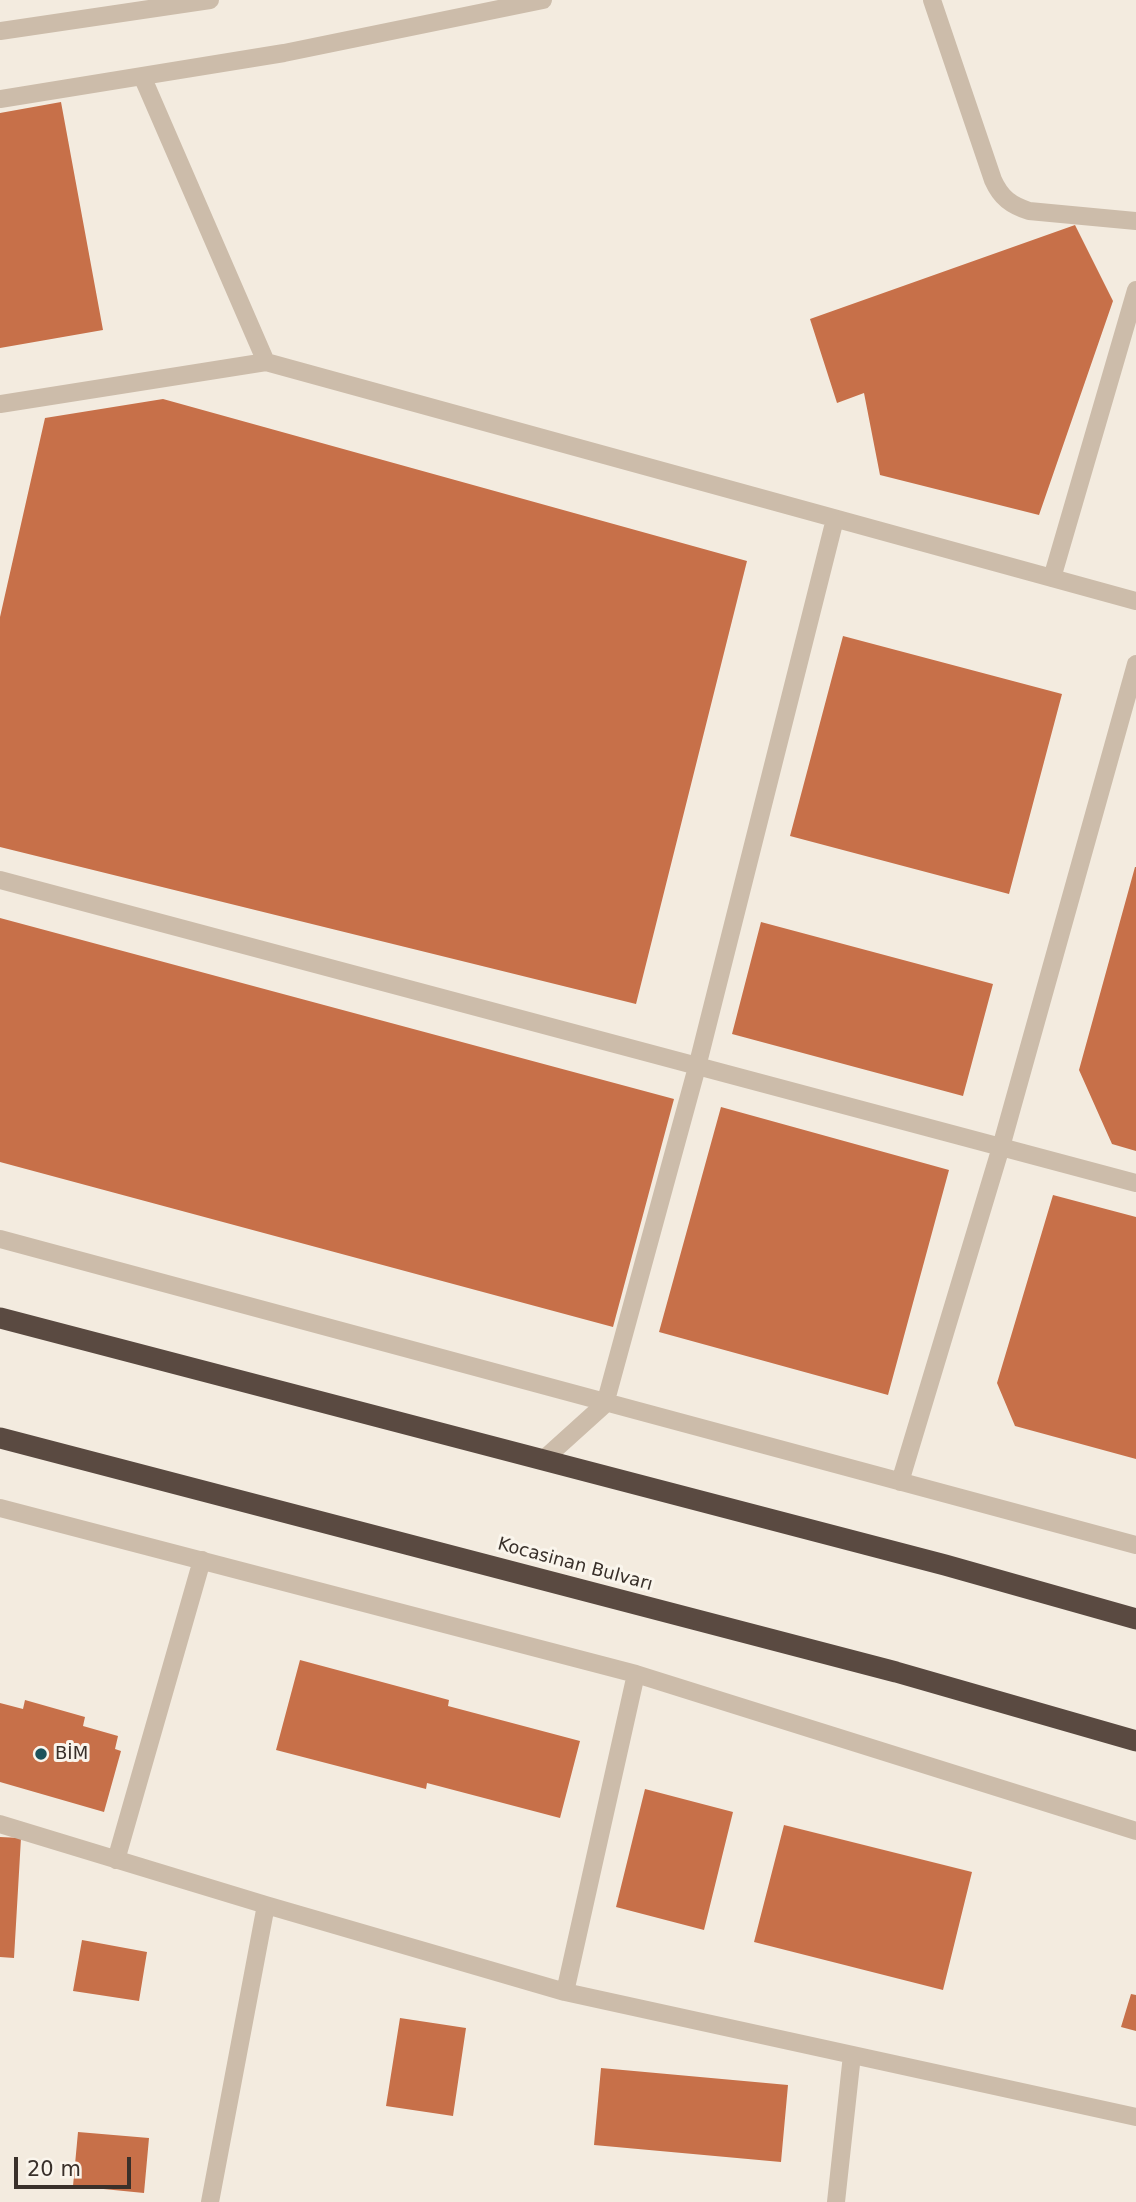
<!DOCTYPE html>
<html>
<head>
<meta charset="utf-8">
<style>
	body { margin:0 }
	#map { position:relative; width:1136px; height:2202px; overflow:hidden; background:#f3ebdf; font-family:"DejaVu Sans",sans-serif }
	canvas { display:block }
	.scale { position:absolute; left:14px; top:2157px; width:117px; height:32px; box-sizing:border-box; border:4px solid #39302a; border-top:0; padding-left:9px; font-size:21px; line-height:24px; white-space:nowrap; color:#39302a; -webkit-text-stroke:5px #faf5ec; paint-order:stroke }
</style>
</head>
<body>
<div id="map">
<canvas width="1136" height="2202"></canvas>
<div class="scale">20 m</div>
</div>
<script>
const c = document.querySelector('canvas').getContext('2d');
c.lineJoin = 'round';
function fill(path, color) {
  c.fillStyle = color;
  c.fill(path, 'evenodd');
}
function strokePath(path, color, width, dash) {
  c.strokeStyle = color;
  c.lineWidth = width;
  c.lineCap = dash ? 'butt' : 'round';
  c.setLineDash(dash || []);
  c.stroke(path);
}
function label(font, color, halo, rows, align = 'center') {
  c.font = font + ' "DejaVu Sans",sans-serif';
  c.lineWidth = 6;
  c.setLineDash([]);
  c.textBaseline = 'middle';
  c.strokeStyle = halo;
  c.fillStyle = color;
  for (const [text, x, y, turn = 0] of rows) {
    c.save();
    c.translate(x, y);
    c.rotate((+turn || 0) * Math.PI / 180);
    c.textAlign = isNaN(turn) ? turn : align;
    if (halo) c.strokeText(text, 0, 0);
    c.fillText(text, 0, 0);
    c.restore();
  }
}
fill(new Path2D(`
	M61,102L103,330L0,348V113Z
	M1075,225L1113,301L1039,515L880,475L864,393L837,403L810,319Z
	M163,399L747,561L636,1004L0,847V617L45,418Z
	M843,636L1062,694L1009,894L790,836Z
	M1135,867H1136V1151L1112,1144L1079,1070Z
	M0,918L674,1099L613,1327L0,1162Z
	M761,922L993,984L963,1096L732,1034Z
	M721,1107L949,1170L888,1395L659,1332Z
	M1053,1195L1136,1217V1459L1015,1426L997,1383Z
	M300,1660L449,1700L448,1706L580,1741L560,1818L427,1783L426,1789L276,1750Z
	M25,1700L85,1717L83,1726L118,1736L115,1749L121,1751L104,1812L0,1782V1703L23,1709Z
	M645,1789L733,1812L704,1930L616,1907Z
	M784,1825L972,1872L943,1990L754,1942Z
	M0,1837L21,1838L14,1958L0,1957Z
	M82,1940L147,1952L139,2001L73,1991Z
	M1131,1994L1136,1995V2031L1121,2027Z
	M400,2018L466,2028L453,2116L386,2106Z
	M601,2068L788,2085L781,2162L594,2145Z
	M78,2132L149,2138L144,2193L73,2186Z`), '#c77049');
strokePath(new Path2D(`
	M932,0L993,180C1001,198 1011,205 1029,211L1136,221
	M0,31L210,0
	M142,76L266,362
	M0,99L284,53L543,0
	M0,404L266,362L1136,601
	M1052,578L1136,290
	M0,880L1136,1183
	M0,1239L1136,1545
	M543,1460L605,1404L697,1067L835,519
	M900,1482L1001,1147L1136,664
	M0,1508L636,1674L1136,1831
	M0,1824L266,1905L565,1992L1136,2117
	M116,1860L202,1560
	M565,1992L636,1674
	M210,2202L266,1905
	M836,2202L852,2055`), '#ccbcaa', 18);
strokePath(new Path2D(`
	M0,1318L945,1565L1136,1619
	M0,1438L896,1672L1136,1741`), '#5a4a41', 21);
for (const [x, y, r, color] of [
	[41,1754,7,"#1e535c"]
]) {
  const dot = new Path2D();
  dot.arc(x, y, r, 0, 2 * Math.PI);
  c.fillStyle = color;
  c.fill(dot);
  strokePath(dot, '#faf5ec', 2.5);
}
label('18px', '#39302a', '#faf5ec', [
	["Kocasinan Bulvarı",575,1565,15]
]);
label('18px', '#39302a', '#faf5ec', [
	["BİM",55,1754]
], 'left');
</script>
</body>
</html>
